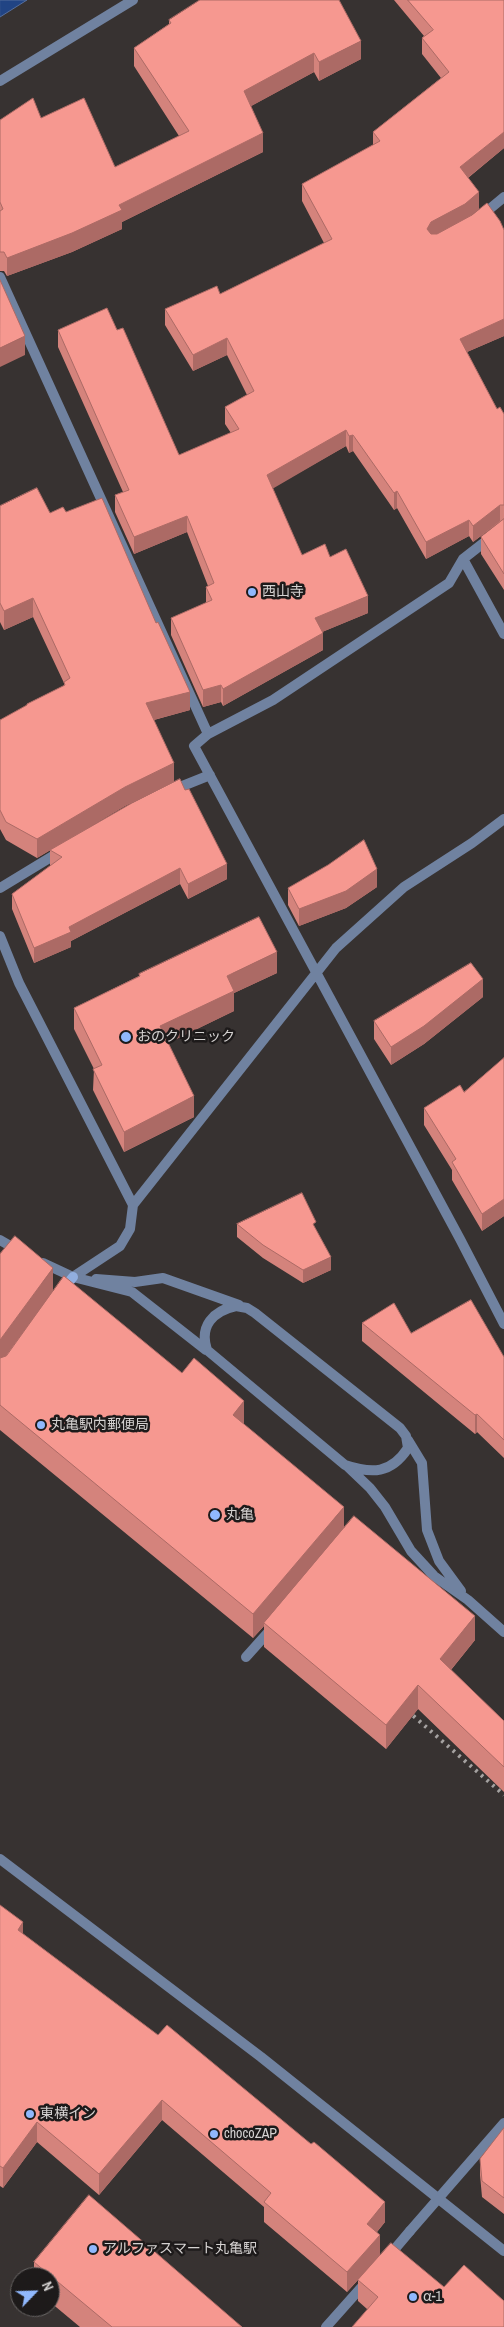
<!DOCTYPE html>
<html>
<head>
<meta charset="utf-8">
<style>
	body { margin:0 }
	#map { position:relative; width:504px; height:2327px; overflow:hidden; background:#373231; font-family:"Archivo Narrow",sans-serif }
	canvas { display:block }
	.north { position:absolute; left:10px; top:2267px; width:50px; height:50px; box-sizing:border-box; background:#1d1a1a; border:1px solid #676463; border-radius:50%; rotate:66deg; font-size:14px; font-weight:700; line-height:20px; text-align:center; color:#d5d2d1 }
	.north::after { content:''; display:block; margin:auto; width:18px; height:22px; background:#90b8fd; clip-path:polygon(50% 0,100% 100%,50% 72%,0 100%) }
</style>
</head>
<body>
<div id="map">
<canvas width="504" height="2327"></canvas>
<div class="north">N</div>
</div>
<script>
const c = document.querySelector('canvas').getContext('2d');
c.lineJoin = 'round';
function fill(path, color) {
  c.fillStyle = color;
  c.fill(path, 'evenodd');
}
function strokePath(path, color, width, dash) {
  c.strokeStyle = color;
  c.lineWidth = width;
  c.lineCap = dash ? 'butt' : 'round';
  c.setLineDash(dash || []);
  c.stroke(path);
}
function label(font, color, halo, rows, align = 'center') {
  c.font = font + ' "Archivo Narrow","Noto Sans JP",sans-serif';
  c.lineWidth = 5;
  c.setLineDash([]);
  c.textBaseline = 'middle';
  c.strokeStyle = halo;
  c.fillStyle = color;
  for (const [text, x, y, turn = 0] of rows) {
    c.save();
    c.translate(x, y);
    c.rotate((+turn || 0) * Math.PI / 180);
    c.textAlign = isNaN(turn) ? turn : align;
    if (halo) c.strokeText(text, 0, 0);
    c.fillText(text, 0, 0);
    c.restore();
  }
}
const water = new Path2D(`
	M0,0H27L0,17Z`);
fill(water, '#214484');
strokePath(water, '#576f9b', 1);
strokePath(new Path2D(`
	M246,1657L272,1628
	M388,2257L410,2231
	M326,2327L367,2281`), '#7082a0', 10);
strokePath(new Path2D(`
	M480,217L504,197
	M0,277L208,734L194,746L460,1239L504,1324
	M463,559L504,634
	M208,734L273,700L449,583L463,559L504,527
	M170,791L210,775
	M0,888L61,851
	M0,936L19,983L133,1205L130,1229L120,1246L73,1277
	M133,1205L336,948L404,887L472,843L504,819
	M410,2231L504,2123`), '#7082a0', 10);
strokePath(new Path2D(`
	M0,81L133,0
	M0,1240L19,1251
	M43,1263L73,1277L132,1292L206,1350
	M96,1279L135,1282L163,1278L239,1305
	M236,1306L247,1308L255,1313L400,1428L406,1436L408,1448C391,1474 372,1474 345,1465L207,1350C199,1326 213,1311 236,1306Z
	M408,1440L422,1463L427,1530L439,1561L461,1591
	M348,1467L370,1488L385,1507L411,1551L434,1576L468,1600L504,1632
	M0,1859L261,2057L504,2251`), '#7082a0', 10);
strokePath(new Path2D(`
	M61,1292L73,1277`), '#91aedf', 10);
strokePath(new Path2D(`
	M402,1706L504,1795`), '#a5a2a1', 4, [2.5, 5]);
fill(new Path2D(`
	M394,0H504V148L468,178L479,209L469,217L504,230V336L467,352L497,409L504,414V590L481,554V537L501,521L473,542L469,536L426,559L397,508L394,510L353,451L349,453L346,446L272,488L302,555L330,557L368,613L322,632L323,650L223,706L221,702L203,707L171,635V618L206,603V587L208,586L187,532L134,554L115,512V495L123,492L58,347V330H117L179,455L231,433L225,424V407L247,395L227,355L193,371L165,325V309L220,294L324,243L302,201V184L373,145V132L441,78L422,54V38L424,36Z
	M169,20L361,59L319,81L314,72L251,106L263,152L122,222V229L72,252L7,276L4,271H0V120L41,118L115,167L179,136L134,66V48L169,24Z
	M0,506L50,513L66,512L190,710L154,720L174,782L125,806L37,858L6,840L0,829V720L27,706V704L64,686V683L33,617L4,630L0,622Z
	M132,803L227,879L188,899L180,884L71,941V947L34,963L12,909V894L50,866V850Z
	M377,887L346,908L299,926L288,905V888Z
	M277,973L234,993V1011L168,1043L194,1117L124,1152L93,1090L94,1069L74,1029V1008L139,976V974Z
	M483,997L424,1044L391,1065L374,1039V1021Z
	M504,1058V1216L482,1231L452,1180V1170L424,1125V1108L464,1092Z
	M237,1224L331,1270L303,1283L263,1258L237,1237Z
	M0,1254L53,1291L244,1425L344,1529L475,1640L451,1670L504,1721V1792L418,1709L386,1749L264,1647V1626L253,1638L0,1430Z
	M362,1323L411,1333L504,1357V1458L477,1432L475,1434L362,1341Z
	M0,1905L23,1935L385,2222L377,2232L380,2255L444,2287L504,2301L367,2309L358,2301V2280L347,2292L264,2222V2207L162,2120L99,2195L37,2142L3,2188L0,2186Z
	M504,2128V2214L482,2197L480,2175V2159Z
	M34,2262L242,2327H80L50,2302V2277H34Z`), '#d4837c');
fill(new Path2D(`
	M361,41V59L319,81V62Z
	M314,53V72L244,110V91Z
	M504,132V148L460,184V167Z
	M263,133V152L122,222V229L72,252L7,276V258L119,205Z
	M479,192V209L465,220L431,239L427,229L431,222Z
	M504,319V336L460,355V339Z
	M25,336V355L0,367V348Z
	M227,338V355L193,371V355Z
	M346,430V446L267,492V475Z
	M353,435V451L349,453V436Z
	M397,491V508L394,510V493Z
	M500,505V521L473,542V526Z
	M187,516V532L134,554V537Z
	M469,520V536L426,559V542Z
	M368,596V613L315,635V618Z
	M33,598V617L4,630V611Z
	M323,633V650L223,706V689Z
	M221,685V702L203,707V690Z
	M190,692V710L146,722V703Z
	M174,763V782L125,806L37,858V839L125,787Z
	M227,864V879L188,899V884Z
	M180,868V884L71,941V947L34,963V948L69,927Z
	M377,869V887L346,908L299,926V909Z
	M277,952V973L234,993V1011L160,1047V1026L227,976Z
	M483,979V997L424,1044L391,1065V1047Z
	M194,1096V1117L124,1152V1132Z
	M504,1199V1216L482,1231V1214Z
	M331,1257V1270L303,1283V1270Z
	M53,1268V1292L0,1364V1340Z
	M244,1401V1425L233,1415Z
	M477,1414V1432L475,1434V1415Z
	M344,1507V1532L264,1623V1626L253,1638V1614Z
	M475,1616V1640L440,1683V1659Z
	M418,1685V1709L386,1749V1725Z
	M23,1922V1942L18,1930Z
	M162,2100V2120L99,2195V2174Z
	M37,2122V2142L3,2188V2168Z
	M385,2202V2222L367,2244V2224Z
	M380,2235V2255L347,2292V2272Z`), '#ac6a65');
const building = new Path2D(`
	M200,0H339L361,41L319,62L314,53L244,91L263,133L119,205L122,210L72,233L7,258L4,252H0V211L3,209L0,202V120L33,98L41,118L84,98L115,167L189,131L134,48L171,23L169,20Z
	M408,0H504V132L460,167L479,192L465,204L431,222L427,229L431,234H437L472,215L487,203L500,221L504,230V319L460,339L497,409L500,407L504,414V505H500L473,526L469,520L426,542L397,491L394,493L353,435L349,436L346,430L267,475L302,555L325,544L330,557L346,549L368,596L315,618L323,633L223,689L221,685L203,690L171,618L212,600L206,587L214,583L187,516L134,537L115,495L129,490L58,330L107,308L117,330L123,328L179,455L239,429L225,407L254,391L227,338L193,355L165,309L217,286L220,294L332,239L302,184L380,141L373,132L449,72L422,38L433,30Z
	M0,280L25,336L0,348Z
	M37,488L50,513L63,507L66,512L102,498L156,623L158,622L190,692L146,703L174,763L125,787L37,839L6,822L0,810V720L27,705V704L65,685L64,682L70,678L33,598L4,611L0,603V506Z
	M504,519V574L481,537Z
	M180,779L185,790L189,789L227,864L188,884L180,868L69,927L71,932L34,948L12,894L62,857L50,850L132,803Z
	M364,840L377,869L346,891L299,909L288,888L328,865Z
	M259,917L277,952L227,976L234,991L160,1026L194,1096L124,1132L93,1069L102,1065L74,1008L140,976L139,974Z
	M471,963L483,979L424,1026L391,1047L374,1021Z
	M504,1058V1199L482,1214L452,1162L456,1159L424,1108L460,1085L464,1092Z
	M302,1193L316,1222L313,1224L331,1257L303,1270L263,1245L237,1224Z
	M15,1236L53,1268L0,1340V1254Z
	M64,1276L182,1373L194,1358L244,1401L233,1415L344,1507L253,1614L0,1405V1358L6,1356Z
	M471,1300L504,1357V1440L477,1414L475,1415L362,1323L394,1303L411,1333Z
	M354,1516L475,1616L440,1659L504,1721V1767L418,1685L386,1725L264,1623Z
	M0,1905L23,1922L18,1930L158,2035L167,2025L311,2144L314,2142L385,2202L367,2224L380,2235L347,2272L264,2202L271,2193L162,2100L99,2174L37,2122L3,2168L0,2166Z
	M504,2128V2198L482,2181L480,2159Z
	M89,2195L242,2327H112L34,2262Z
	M391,2243L444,2287L464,2265L504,2301V2327H352L378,2297L358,2280Z`);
fill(building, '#f69890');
strokePath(building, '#ac6a65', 1);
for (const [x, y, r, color] of [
	[252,592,5,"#90b8fd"],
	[126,1037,6,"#90b8fd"],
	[41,1425,5,"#90b8fd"],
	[215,1515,6,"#90b8fd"],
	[30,2114,5,"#90b8fd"],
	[214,2134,5,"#90b8fd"],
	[93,2249,5,"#90b8fd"],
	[413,2297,5,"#90b8fd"]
]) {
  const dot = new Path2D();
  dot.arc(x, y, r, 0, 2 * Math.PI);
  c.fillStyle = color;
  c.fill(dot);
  strokePath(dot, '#1d1a1a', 2);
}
label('14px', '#d5d2d1', '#1d1a1a', [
	["西山寺",262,592],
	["おのクリニック",137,1037],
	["丸亀駅内郵便局",51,1425],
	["丸亀",226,1515],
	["東横イン",40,2114],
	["chocoZAP",224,2134],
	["アルファスマート丸亀駅",103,2249],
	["α-1",423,2297]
], 'left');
</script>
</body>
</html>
